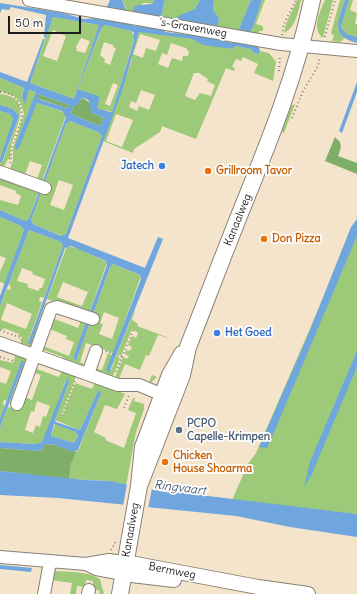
<!DOCTYPE html>
<html>
<head>
<meta charset="utf-8">
<style>
	body { margin:0 }
	#map { position:relative; width:357px; height:594px; overflow:hidden; background:#f4e4cb; font-family:Delius,sans-serif }
	canvas { display:block }
	.scale { position:absolute; left:8px; top:16px; width:73px; height:18px; box-sizing:border-box; border:2px solid #1c1c1c; border-top:0; padding-left:5px; font-size:12px; line-height:14px; white-space:nowrap; color:#1c1c1c; -webkit-text-stroke:3px #fff; paint-order:stroke }
</style>
</head>
<body>
<div id="map">
<canvas width="357" height="594"></canvas>
<div class="scale">50 m</div>
</div>
<script>
const c = document.querySelector('canvas').getContext('2d');
c.lineJoin = 'round';
function fill(path, color) {
  c.fillStyle = color;
  c.fill(path, 'evenodd');
}
function strokePath(path, color, width, dash) {
  c.strokeStyle = color;
  c.lineWidth = width;
  c.lineCap = dash ? 'butt' : 'round';
  c.setLineDash(dash || []);
  c.stroke(path);
}
function label(font, color, halo, rows, align = 'center') {
  c.font = font + ' Delius,sans-serif';
  c.lineWidth = 3.5;
  c.setLineDash([]);
  c.textBaseline = 'middle';
  c.strokeStyle = halo;
  c.fillStyle = color;
  for (const [text, x, y, turn = 0] of rows) {
    c.save();
    c.translate(x, y);
    c.rotate((+turn || 0) * Math.PI / 180);
    c.textAlign = isNaN(turn) ? turn : align;
    if (halo) c.strokeText(text, 0, 0);
    c.fillText(text, 0, 0);
    c.restore();
  }
}
fill(new Path2D(`
	M122,0H154L153,3H143L134,14L125,12L126,8Z
	M165,0H200L195,9L178,21L160,18C164,12 162,6 165,0Z
	M214,0H251L238,31L250,32L253,27L262,0H265L256,24L263,26V31H259V35H256L216,27L219,21L213,10Z
	M297,0H301C298,12 296,27 284,33L286,24Z
	M325,0H333L323,38C311,29 320,11 325,0Z
	M340,0H345C341,11 333,29 345,38L340,42L332,41L334,36L331,33Z
	M349,0H353L350,10L357,13L355,24H357V37L346,34L341,25Z
	M53,17L99,25L74,99L30,83ZM53,30L66,36L57,61L43,56ZM81,38L90,41L85,53L77,51L76,47Z
	M104,25L132,31L134,40L112,112L96,108L100,98L78,89L102,27ZM104,42L113,45V47L116,48L110,65L104,62L105,59L100,55ZM113,83L118,85L110,106L105,104Z
	M141,31L192,39L230,49L235,46L252,49L254,53L259,54L260,51L269,53L276,62L273,81L254,73L258,64L243,57L241,61L236,59L232,67L235,68L234,71L226,68L196,139L162,126L160,132L134,149L133,153L103,141L132,59L131,55L139,32ZM140,34L160,40L156,51L146,48L143,58L133,54ZM171,43L186,48L189,52L188,56H183L182,61L172,58L168,68L158,64L162,53L167,55ZM194,73H199L208,79L207,81L215,85L211,96L200,93L195,100L185,96ZM141,90L155,95L149,110L139,106L137,111L129,107L131,101L136,103ZM116,114L133,120L122,147L106,141Z
	M0,78L24,88L22,95L25,103L29,90L36,92L15,149L37,103L61,111L66,115L41,184L36,182L42,165L30,161L24,177L9,172L13,160V148L24,113L20,102L14,96L0,91Z
	M0,94C35,98 15,128 11,147C10,151 11,156 10,160L8,159L5,165L0,169V162H2L4,158L19,116L13,109L0,105Z
	M295,104L284,133H283L280,126L291,106Z
	M0,111L10,114L13,119L0,158Z
	M70,121L98,132L102,136L66,234L62,236L33,224L31,220L63,132L66,124ZM59,180L73,185L64,210L50,205Z
	M0,176L39,190L29,219L25,221L0,210V200L18,205L21,196L16,193V191L0,185Z
	M0,217L21,226L24,230L5,284L0,282V272L6,258L0,256Z
	M357,220V514L232,500L248,464L256,453Z
	M29,230L61,242L63,246L44,298L40,297L39,301L42,302L28,342L36,329L46,304L48,305L33,351L20,346L22,337L18,336L19,334L4,328L3,330L0,329V306L7,289L10,290L11,286L8,285ZM22,268L33,272L32,274L45,279L42,288H40L38,291L27,287L28,284L17,281ZM7,303L32,314L26,329L1,320Z
	M67,246L79,249L107,262L89,314L47,299ZM63,282L88,292L82,306L57,297Z
	M113,264L141,276L113,353L86,343L80,362L86,365L85,369L62,361L63,357L41,349L52,318L78,328L82,319L87,320L73,358L76,361L110,267ZM104,312L119,318L112,339L99,334L103,324L100,323ZM50,329L67,336L66,339L74,342L69,356L43,346Z
	M136,307L132,320L138,324L137,326L172,339L158,335L149,356L146,355L140,370L157,377L148,385L152,375L125,364L118,381L114,380L123,357L127,359L129,356L125,354L126,350L130,351L132,347L128,345L132,336L136,338L138,333L132,329L121,356L117,354Z
	M108,353L112,355L111,371L116,356L120,358L112,379L93,372L95,368L102,370Z
	M16,354L30,359L12,403L10,402L24,363L21,362L7,401L4,400L3,404L5,406L0,419V382L6,384L11,371L0,367V360L13,363Z
	M34,368L59,377L62,371L76,376L61,416L62,417L75,383L92,389L95,382L125,394L117,409L105,405L94,432L106,438L105,440L124,448L136,413L128,410L133,398H135L134,401L144,404V409L136,432L126,486L109,481L69,479L71,464L75,453L79,449L100,395V390L97,393L80,430L55,420L69,382L66,379L56,409L42,442L35,444L0,442V428L8,407L18,410L21,409L25,397L32,400L41,375L32,372ZM37,401L50,406L46,417L43,416L40,427L36,425L33,433L25,430L31,411L34,412Z
	M55,424L76,432L78,436L74,443L51,436Z
	M54,571C68,572 88,571 100,579L104,594H99L100,591L93,589V581L86,580L85,587L77,586L76,594H70L72,583L50,580Z`), '#9dca78');
fill(new Path2D(`
	M38,94L69,105V107L66,108L40,99L38,98Z
	M83,98L90,103L92,113L104,118L100,126L71,114L73,106Z
	M335,137L340,142L341,147L338,156L357,163V174L325,161Z
	M45,444L55,445L76,452L71,464L69,479L0,471V448L41,451Z`), '#7eae68');
fill(new Path2D(`
	M110,0H122L126,10L125,12L106,9Z
	M154,0H165C162,6 164,12 160,18L134,14L133,12L134,7C143,3 147,6 153,3Z
	M200,0H214L213,10L219,19L218,26L216,27L177,19L178,16L195,9Z
	M251,0H262L253,27L250,32L238,31Z
	M345,0H349L341,26L346,34L357,37V43C330,36 338,21 345,0Z
	M0,3L63,13L84,19L99,18L128,23L134,26L136,25L161,29L166,32L207,37L233,43L240,42L258,47L260,50L259,54L254,53L251,49L235,46L232,49L203,45L192,39L139,32L122,91L68,238L145,268L158,237L163,239L109,373L106,370L141,279L140,275L113,264L110,267L76,361L73,358L107,265L106,261L71,246L65,248L31,343L29,344L28,343L63,246L61,242L29,230L0,306V296L24,230L21,226L0,217V210L25,221L29,219L66,117L62,111L37,103L19,148L15,150V146L36,92L29,90L25,104L22,97L24,88L0,78V72L27,82L43,39H45L30,83L74,99L99,25L53,17L46,38L44,37L46,15L11,7L9,10L2,9L0,13ZM104,25L132,31L134,33L133,36L134,41L112,112H110L97,108L100,97L78,89L101,29ZM38,94L69,105V107L66,108C57,104 44,102 38,98ZM82,98C93,99 88,106 92,113L104,118L100,126L71,114L73,106L77,105ZM70,121L98,132L102,136L66,234L61,236L33,224L31,220L63,132L66,124Z
	M357,82V92L342,133L339,131Z
	M0,105L13,109L19,116L2,162H0V158L13,119L10,114L0,111Z
	M357,219V236L275,430L267,448L259,447L306,340L351,227Z
	M357,351V367L311,476L304,487L310,462Z
	M23,361L24,363L0,428V419L21,362Z
	M67,378L69,382L55,420L56,422L80,430L97,393L99,390L101,393L78,450L74,452L55,445L45,444L41,451L0,448V442L35,444L42,442ZM54,424L76,432L78,436L74,443L51,436Z
	M0,471L85,480L109,481L175,494V492L357,514V537L290,527L236,516L58,498L0,495Z
	M0,565L32,568L31,572L0,569Z`), '#6fa6dd');
fill(new Path2D(`
	M127,484L152,488L148,509L123,506Z`), '#f4e4cb');
const minor = new Path2D(`
	M29,0L281,44L357,51
	M0,172L45,188
	M0,343L118,385H139L170,398
	M88,374L96,351
	M17,404L51,309L57,307L93,319
	M0,557L86,564L109,560L125,562
	M86,564L96,569L123,574
	M44,594L50,562
	M88,594L89,590`);
const tertiary = new Path2D(`
	M125,562L258,587L308,594
	M123,574L174,580`);
const secondary = new Path2D(`
	M139,486L182,375L188,347C206,301 223,256 241,211C269,142 297,73 312,0
	M120,594L139,486L143,447L170,375L182,354`);
strokePath(minor, '#888074', 14);
strokePath(tertiary, '#888074', 16);
strokePath(secondary, '#888074', 18);
strokePath(new Path2D(`
	M282,35L284,24L296,0
	M325,37L335,0
	M279,71L280,55
	M0,92C7,92 12,95 17,100C28,115 17,129 13,144C10,152 13,158 9,165
	M292,118L303,91L318,66L320,57
	M0,330L21,338V340
	M106,351L122,357L115,374
	M0,357L13,361L14,359
	M122,357L133,330
	M124,408L129,395
	M62,416L75,380
	M111,550L116,541`), '#888074', 2, [1, 3]);
strokePath(minor, '#fff', 12);
strokePath(tertiary, '#fff', 14);
strokePath(secondary, '#fff', 16);
for (const [x, y, r, color] of [
	[162,166,4,"#3f7fe0"],
	[208,171,4,"#e8710a"],
	[264,239,4,"#e8710a"],
	[217,333,4,"#3f7fe0"],
	[179,430,4,"#5c6f8a"],
	[165,462,4,"#e8710a"]
]) {
  const dot = new Path2D();
  dot.arc(x, y, r, 0, 2 * Math.PI);
  c.fillStyle = color;
  c.fill(dot);
  strokePath(dot, '#fff', 1.5);
}
label('11px', '#1c1c1c', '#fff', [
	["'s-Gravenweg",193,28,10],
	["Kanaalweg",238,220,-68],
	["Kanaalweg",131,530,-80],
	["Bermweg",172,571,11]
]);
label('bold 11px', '#366cbe', '#fff', [
	["Jatech",154,166],
	["Het Goed",225,333,"left"]
], 'right');
label('bold 11px', '#c56008', '#fff', [
	["Grillroom Tavor",216,171],
	["Don Pizza",272,239],
	["Chicken",173,456],
	["House Shoarma",173,469]
], 'left');
label('bold 11px', '#4e5e75', '#fff', [
	["PCPO",187,424],
	["Capelle-Krimpen",187,437]
], 'left');
label('italic 12px', '#415a73', '#fff', [
	["Ringvaart",180,488,7]
]);
</script>
</body>
</html>
